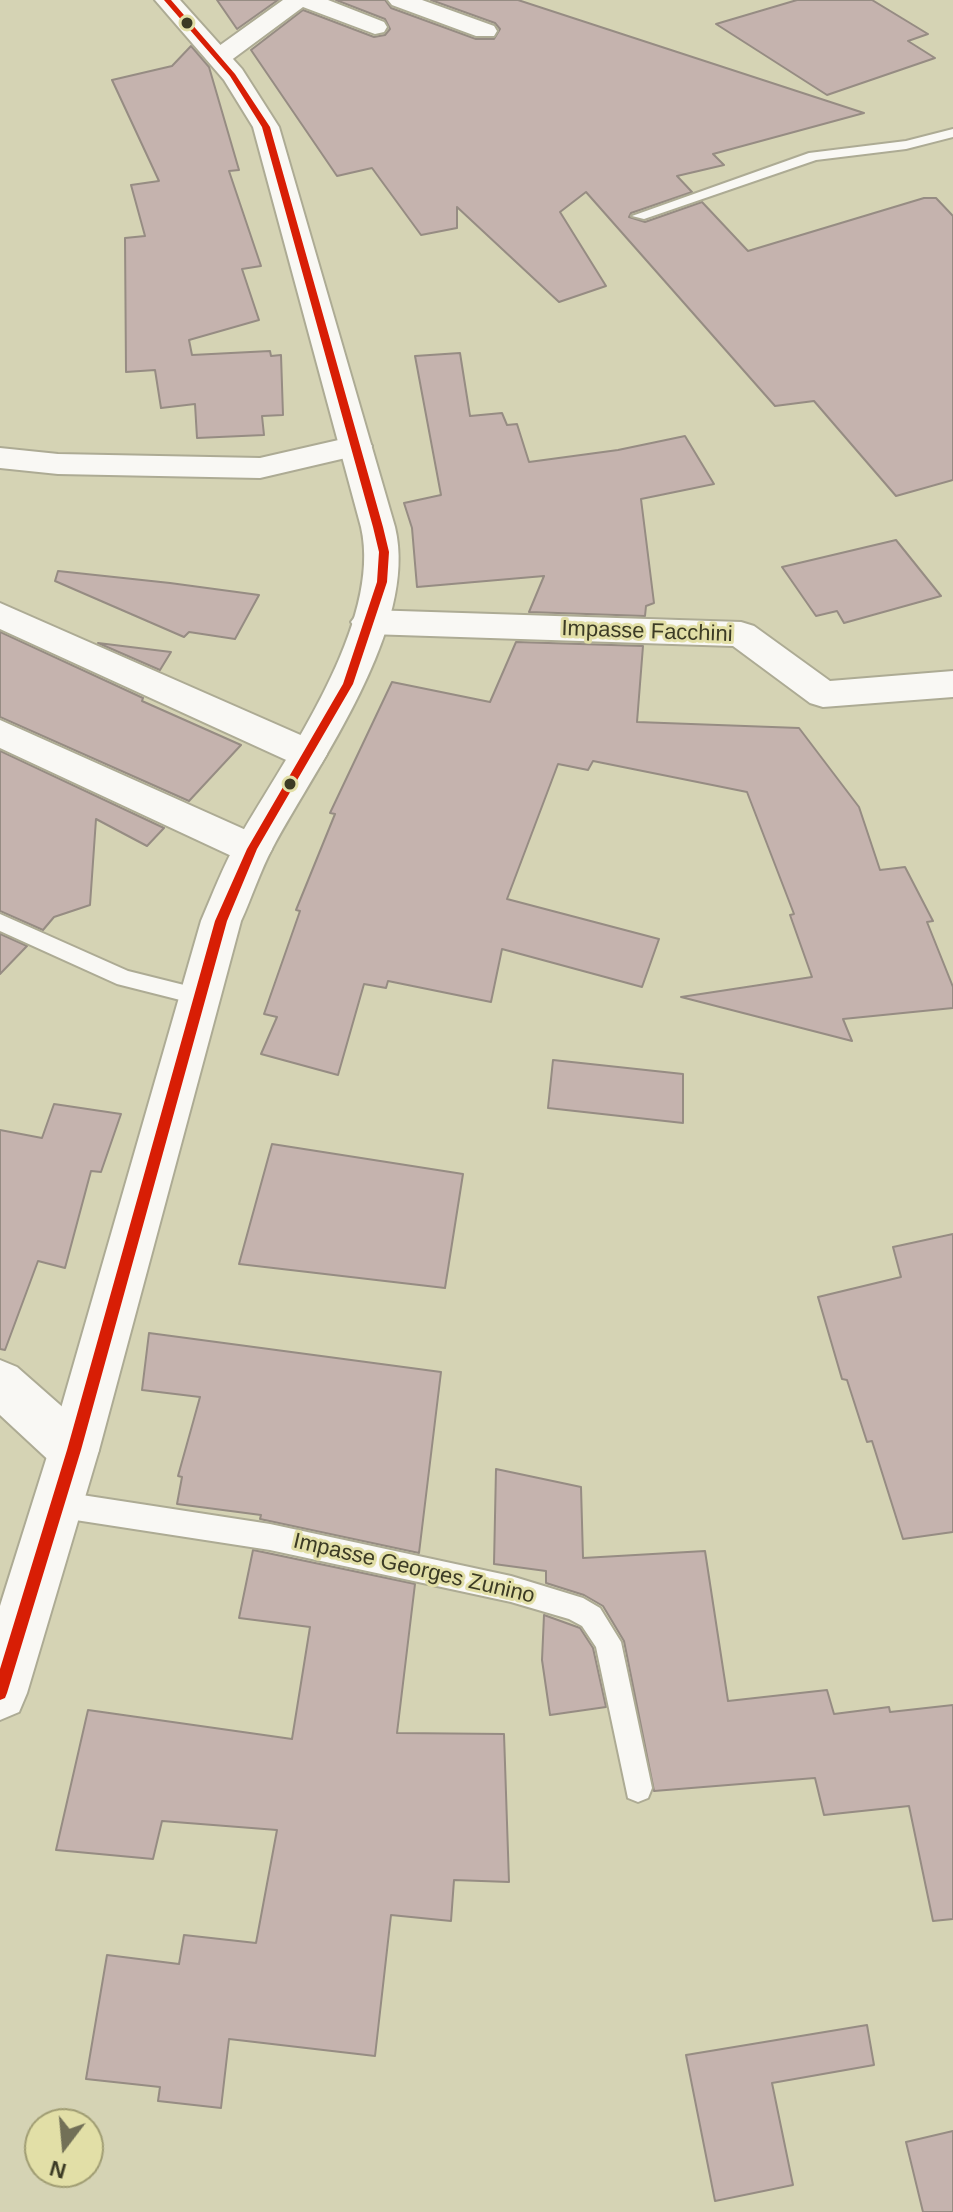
<!DOCTYPE html>
<html>
<head>
<meta charset="utf-8">
<style>
	body { margin:0 }
	#map { position:relative; width:953px; height:2212px; overflow:hidden; background:#d5d3b4; font-family:Helvetica,sans-serif }
	canvas { display:block }
	.north { position:absolute; left:24px; top:2108px; width:80px; height:80px; box-sizing:border-box; background:#e2dfa7; border:2px solid #a09d73; border-radius:50%; rotate:196deg; font-size:22px; font-weight:700; line-height:32px; text-align:center; color:#3c3b25 }
	.north::after { content:''; display:block; margin:auto; width:28px; height:36px; background:#727057; clip-path:polygon(50% 0,100% 100%,50% 72%,0 100%) }
</style>
</head>
<body>
<div id="map">
<canvas width="953" height="2212"></canvas>
<div class="north">N</div>
</div>
<script>
const c = document.querySelector('canvas').getContext('2d');
c.lineJoin = 'round';
function fill(path, color) {
  c.fillStyle = color;
  c.fill(path, 'evenodd');
}
function strokePath(path, color, width, dash) {
  c.strokeStyle = color;
  c.lineWidth = width;
  c.lineCap = dash ? 'butt' : 'round';
  c.setLineDash(dash || []);
  c.stroke(path);
}
function label(font, color, halo, rows, align = 'center') {
  c.font = font + ' Helvetica,sans-serif';
  c.lineWidth = 6;
  c.setLineDash([]);
  c.textBaseline = 'middle';
  c.strokeStyle = halo;
  c.fillStyle = color;
  for (const [text, x, y, turn = 0] of rows) {
    c.save();
    c.translate(x, y);
    c.rotate((+turn || 0) * Math.PI / 180);
    c.textAlign = isNaN(turn) ? turn : align;
    if (halo) c.strokeText(text, 0, 0);
    c.fillText(text, 0, 0);
    c.restore();
  }
}
const building = new Path2D(`
	M217,0H278L237,29Z
	M336,0H385L391,8L476,39H494L500,29L495,23L431,0H518L864,113L713,154L724,165L677,176L692,192L631,213L629,217L645,222L702,202L748,251L924,198H936L953,216V480L896,496L814,401L775,406L586,192L560,212L606,286L559,302L457,207V228L421,235L372,168L337,176L251,50L303,10L374,37L385,35L390,29L385,19Z
	M797,0H872L928,34L908,41L935,58L827,95L716,24Z
	M191,46L209,67L239,170L229,171L261,266L242,269L259,320L189,340L192,355L270,351L271,356L281,355L283,415L262,416L264,435L197,438L195,404L161,408L155,370L126,372L125,238L145,236L131,185L159,181L112,80L172,66Z
	M460,353L470,416L502,413L507,425L517,424L529,462L618,450L685,436L714,484L641,499L654,603L646,606L645,616L529,612L544,576L417,587L412,528L404,503L441,495L415,356Z
	M896,540L941,596L844,623L837,611L816,616L782,567Z
	M58,571L170,583L259,595L235,639L189,632L184,637L55,581Z
	M0,632L143,698L142,701L241,745L189,801L0,717Z
	M516,642L643,646L637,722L799,728L859,807L880,870L905,867L933,921L927,922L953,987V1008L843,1019L852,1041L681,997L812,977L790,915L794,914L747,792L593,761L588,770L558,764L507,899L659,939L642,987L502,949L491,1002L388,981L386,988L364,984L338,1075L261,1054L277,1017L264,1014L300,911L296,910L335,814L330,813L392,682L490,702Z
	M98,643L171,652L160,670Z
	M0,751L164,828L147,846L96,819L90,905L54,917L43,930L0,911Z
	M0,934L27,946L0,974Z
	M553,1060L683,1074V1123L548,1108Z
	M54,1104L121,1114L101,1172L91,1171L65,1268L38,1261L5,1350L0,1349V1130L42,1138Z
	M272,1144L463,1174L445,1288L239,1264Z
	M953,1234V1532L903,1539L872,1441L867,1442L847,1380L842,1379L818,1297L901,1277L893,1247Z
	M149,1333L441,1372L419,1553L260,1519L261,1515L177,1504L182,1477L178,1476L200,1397L142,1390Z
	M496,1469L581,1487L583,1558L705,1551L728,1701L827,1690L834,1714L889,1707L890,1712L953,1705V1919L933,1921L909,1806L824,1815L815,1778L654,1791L624,1641L603,1606L584,1595L546,1583V1571L494,1564Z
	M253,1550L415,1584L397,1733L504,1734L509,1882L454,1880L451,1921L391,1915L375,2056L229,2039L221,2108L158,2101L160,2087L86,2079L107,1955L179,1964L184,1935L256,1943L277,1830L162,1821L153,1859L56,1850L88,1710L292,1739L310,1627L239,1618Z
	M544,1615L580,1628L593,1648L606,1707L550,1715L542,1660Z
	M867,2025L874,2065L772,2083L793,2185L715,2201L686,2055Z
	M953,2131V2212H923L906,2142Z`);
fill(building, '#c5b3ae');
strokePath(building, '#968c83', 2);
const lane = new Path2D(`
	M953,129V137L906,149L816,160L644,219L632,216L809,153L906,141Z
	M0,914L128,971L200,989L207,991L211,997L207,1003L200,1005L117,984L0,931Z
	M56,1491L270,1524L511,1576L583,1598L600,1608L621,1642L652,1788L648,1798L638,1802L628,1798L596,1647L582,1626L569,1619L511,1602L270,1550L56,1517L47,1513L43,1504L47,1495Z`);
const street = new Path2D(`
	M283,0H328L384,22L387,27L384,32L375,34L303,7L230,61H212L209,56L212,51Z
	M388,0H422L494,26L497,31L494,36H476L392,5Z
	M356,436L367,439L372,446L367,453L260,478L58,474L0,468V448L58,454L260,458Z
	M0,603L321,744L327,754L321,764L308,767L295,764L0,629Z
	M369,610L741,622L754,626L830,681L953,671V697L823,707L810,703L733,646L369,634L357,630L351,622L357,614Z
	M0,720L266,839L272,849L266,859L252,864L238,859L0,748Z
	M0,1360L17,1367L92,1433L99,1450L92,1467L74,1474L56,1467L0,1415Z`);
const secondary = new Path2D(`
	M155,0H180L242,69L279,127L395,527C419,626 319,762 273,847C260,871 252,897 241,921L99,1450L27,1693L19,1712L0,1720V1606L49,1450L201,921C213,893 224,864 239,838C286,756 383,623 361,527L253,127L224,80Z`);
strokePath(lane, '#adab94', 4);
strokePath(street, '#adab94', 4);
strokePath(secondary, '#adab94', 4);
fill(lane, '#f9f8f4');
fill(street, '#f9f8f4');
fill(secondary, '#f9f8f4');
fill(new Path2D(`
	M164,0H171L235,74L270,127L383,527L389,552L387,582L353,684L257,849L227,921L81,1450L7,1693L5,1698L0,1700V1669L67,1450L215,921L247,849L343,684L377,582L379,552L373,527L262,127L230,76Z`), '#d81e05');
for (const [x, y, r, color] of [
	[187,23,7,"#3c3b25"],
	[290,784,7,"#3c3b25"]
]) {
  const dot = new Path2D();
  dot.arc(x, y, r, 0, 2 * Math.PI);
  c.fillStyle = color;
  c.fill(dot);
  strokePath(dot, '#e2dfa7', 3);
}
label('22px', '#3c3b25', '#e2dfa7', [
	["Impasse Facchini",647,632,2],
	["Impasse Georges Zunino",414,1569,13]
]);
</script>
</body>
</html>
